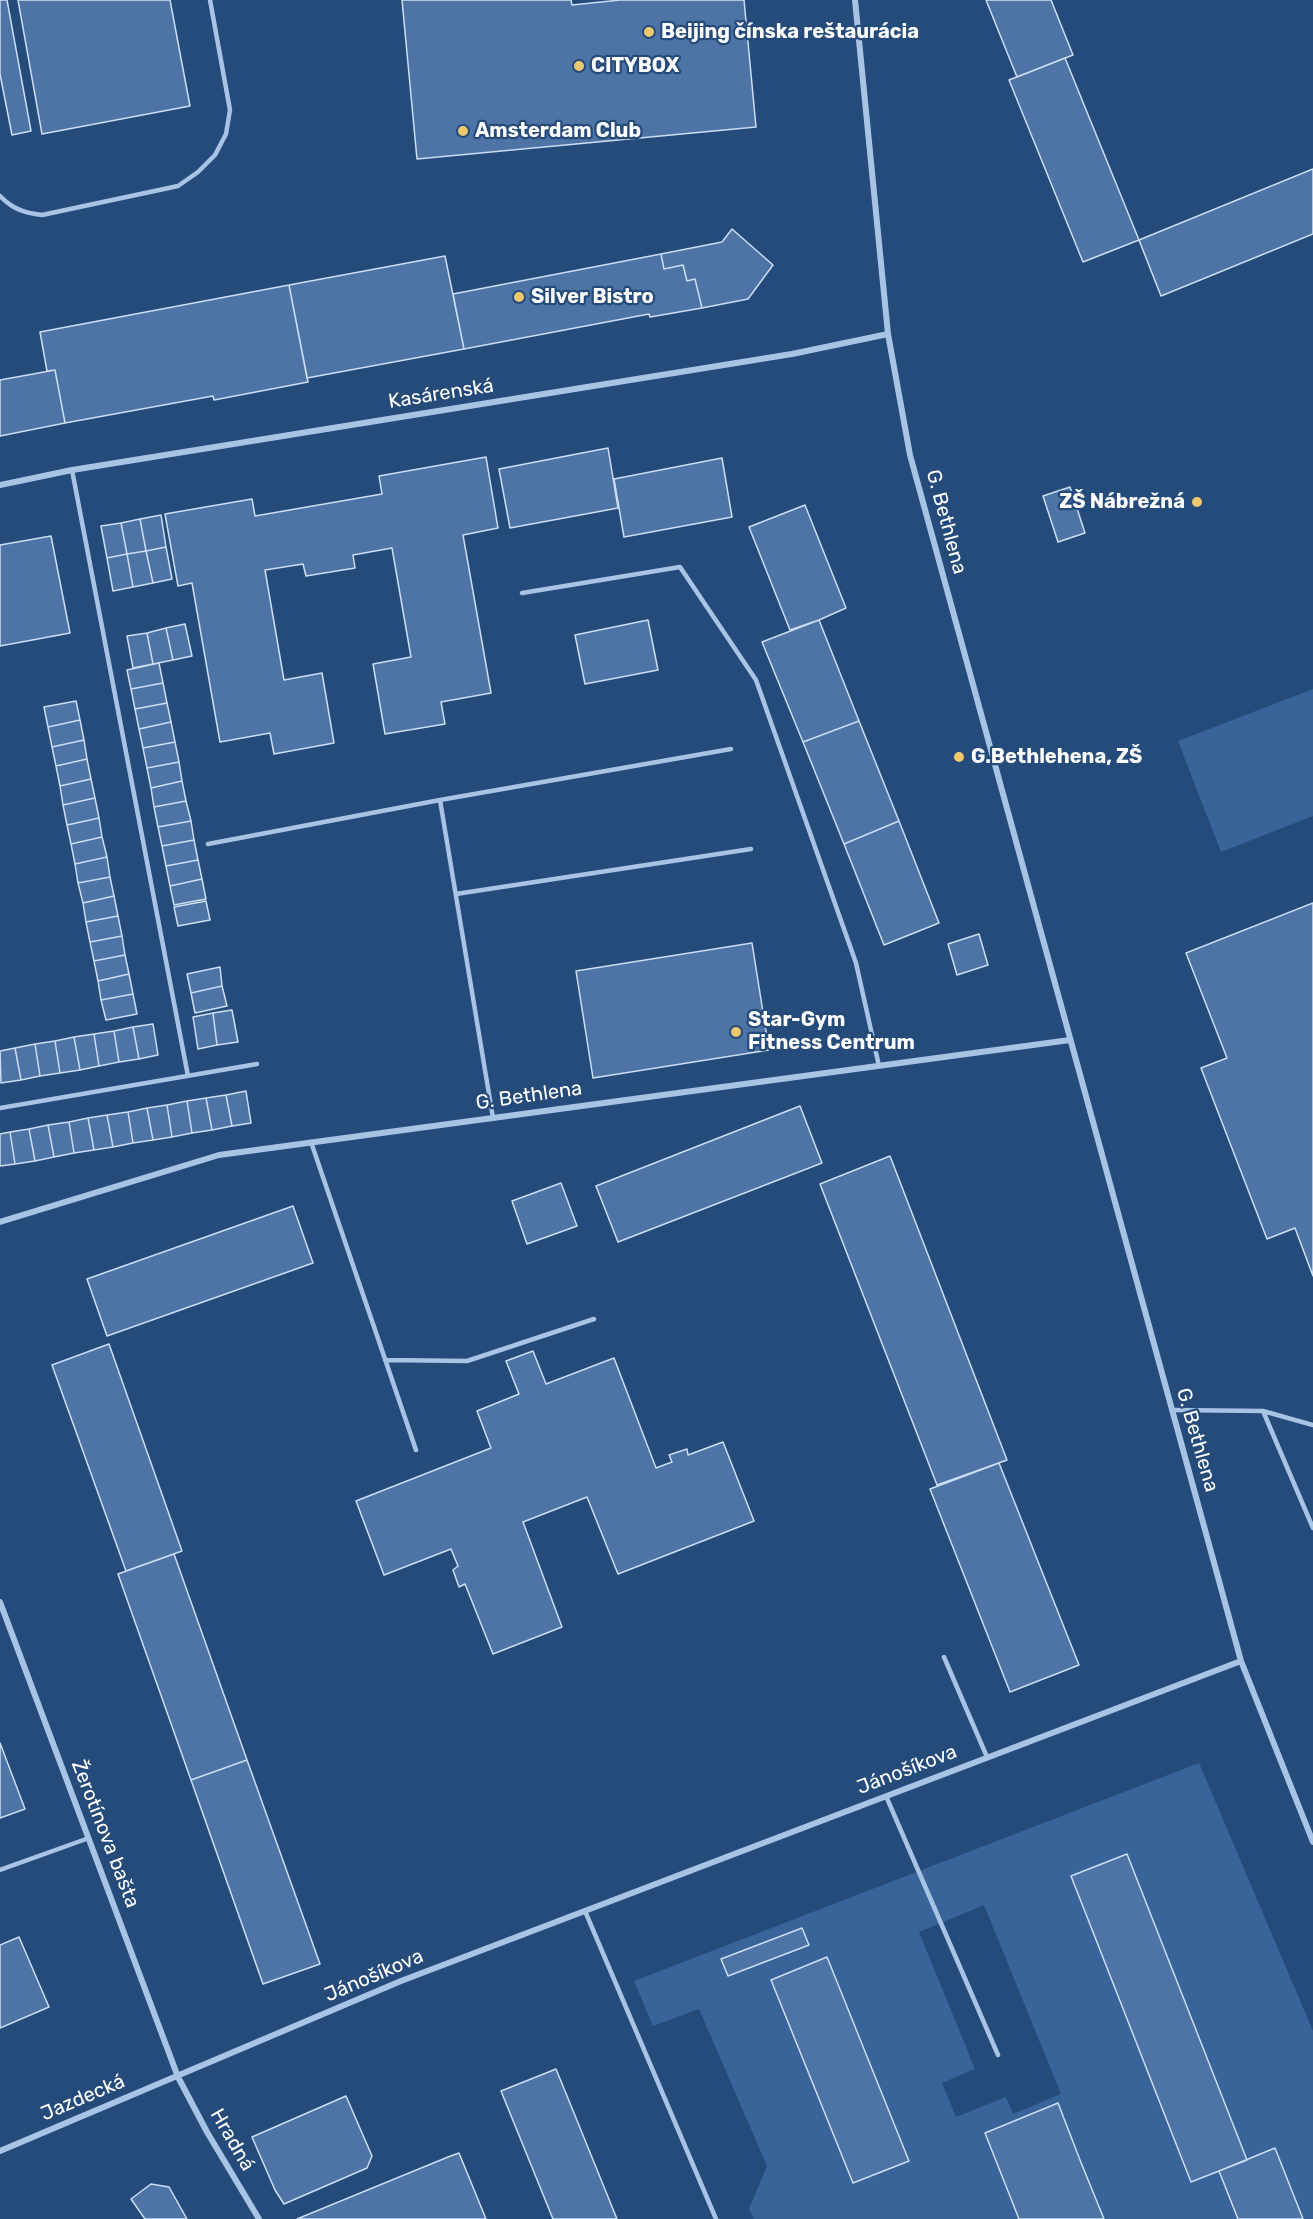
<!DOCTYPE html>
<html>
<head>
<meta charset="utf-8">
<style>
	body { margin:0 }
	canvas { display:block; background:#254b7b }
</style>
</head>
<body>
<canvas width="1313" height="2219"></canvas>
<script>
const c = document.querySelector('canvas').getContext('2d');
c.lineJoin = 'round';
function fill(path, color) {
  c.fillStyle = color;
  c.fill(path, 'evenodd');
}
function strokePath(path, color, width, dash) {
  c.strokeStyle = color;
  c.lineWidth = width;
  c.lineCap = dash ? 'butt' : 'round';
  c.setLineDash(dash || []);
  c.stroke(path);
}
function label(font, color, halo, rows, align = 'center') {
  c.font = font + ' Rubik,sans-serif';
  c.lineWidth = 4.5;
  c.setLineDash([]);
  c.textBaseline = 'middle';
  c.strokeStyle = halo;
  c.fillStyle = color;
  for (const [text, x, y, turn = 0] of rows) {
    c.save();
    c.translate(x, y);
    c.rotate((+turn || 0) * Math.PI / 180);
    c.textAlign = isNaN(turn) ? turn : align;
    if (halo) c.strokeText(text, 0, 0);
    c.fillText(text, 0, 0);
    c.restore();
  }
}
fill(new Path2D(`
	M1313,689V816L1221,852L1178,741Z
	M1199,1763L1313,2031V2219H754L749,2209L767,2166L699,2009L653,2026L634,1981ZM984,1905L1061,2094L1013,2114L1006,2097L956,2117L942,2083L975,2069L919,1932Z`), '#386499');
const building = new Path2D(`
	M0,0H7L31,131L12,135L0,74Z
	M18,0H170L190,106L42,134Z
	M402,0H571L572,5L620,0H744L756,127L417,159Z
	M986,0H1051L1073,55L1017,77Z
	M1065,58L1139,240L1083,262L1009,80Z
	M1313,169V234L1161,296L1139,240Z
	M732,229L773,265L748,299L702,308L695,279L687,281L683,265L664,269L661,254L722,242Z
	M661,254L664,269L683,265L687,281L695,279L702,308L650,317L649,314L464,349L453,294Z
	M445,256L464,349L307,378L289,285Z
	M289,285L308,382L214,400L213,396L65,423L55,370L47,371L40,332Z
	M55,370L65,423L0,436V380Z
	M608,448L618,508L510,528L499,469Z
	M486,457L498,528L463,535L491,693L441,702L445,724L385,734L373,664L411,657L392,548L353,555L355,568L306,576L303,564L265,570L284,680L322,673L334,743L274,754L270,733L220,742L192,583L178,586L165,514L252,499L255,516L382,494L379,476Z
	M722,458L732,517L624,537L614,479Z
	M1070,487L1085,533L1058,542L1043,496Z
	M805,505L846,608L819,620L790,630L749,527Z
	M161,515L166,547L146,551L140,519Z
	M140,519L146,551L127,554L121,523Z
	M121,523L127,554L107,558L101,526Z
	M51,536L70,633L0,646V545Z
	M166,547L172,579L153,583L146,551Z
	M146,551L153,583L133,587L127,554Z
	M127,554L133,587L113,591L107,558Z
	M648,620L658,670L585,684L575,635Z
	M819,620L859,721L803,742L762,642Z
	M185,624L192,656L173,660L166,628Z
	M166,628L173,660L153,664L147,633Z
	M147,633L153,664L133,668L127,636Z
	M159,663L163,683L131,689L127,670Z
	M163,683L167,703L135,709L131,689Z
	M76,701L80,720L48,727L44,707Z
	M167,703L171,722L139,729L135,709Z
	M80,720L84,740L52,747L48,727Z
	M859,721L899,821L844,844L803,742Z
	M171,722L175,742L143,748L139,729Z
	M84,740L87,759L56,766L52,747Z
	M175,742L179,762L147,768L143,748Z
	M87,759L91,779L60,786L56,766Z
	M179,762L182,781L151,788L147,768Z
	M91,779L95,798L63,805L60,786Z
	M182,781L186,801L154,807L151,788Z
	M95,798L99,818L67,825L63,805Z
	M186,801L191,821L158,827L154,807Z
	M99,818L102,837L71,844L67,825Z
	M191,821L194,840L162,846L158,827Z
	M899,821L939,923L884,945L844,844Z
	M102,837L107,857L75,864L71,844Z
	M194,840L198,860L166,866L162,846Z
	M107,857L110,877L78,883L75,864Z
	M198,860L202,879L170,886L166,866Z
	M110,877L114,896L83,903L78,883Z
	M202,879L206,899L174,905L170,886Z
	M114,896L118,916L86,922L83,903Z
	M206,901L210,920L178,926L174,907Z
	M1313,903V1276L1295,1228L1267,1239L1201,1068L1227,1058L1186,953Z
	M118,916L122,936L90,942L86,922Z
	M979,934L988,965L957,975L948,944Z
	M122,936L125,955L94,961L90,942Z
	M752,943L769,1050L593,1078L576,971Z
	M125,955L129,974L98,981L94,961Z
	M220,967L222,986L191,993L187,974Z
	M129,974L133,994L101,1000L98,981Z
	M222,986L227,1006L195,1013L191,993Z
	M133,994L137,1014L106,1020L101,1000Z
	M232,1010L238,1042L217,1045L213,1013Z
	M213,1013L217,1045L198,1049L193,1017Z
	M153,1024L158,1055L139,1059L133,1027Z
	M133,1027L139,1059L119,1062L114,1031Z
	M114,1031L119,1062L99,1066L94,1034Z
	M94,1034L99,1066L80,1070L74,1037Z
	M74,1037L80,1070L60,1073L55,1041Z
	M55,1041L60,1073L40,1076L35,1044Z
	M35,1044L40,1076L21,1080L15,1048Z
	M15,1048L21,1080L1,1083L0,1051Z
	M246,1091L251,1123L232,1126L226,1095Z
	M226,1095L232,1126L212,1130L206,1098Z
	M206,1098L212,1130L192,1133L187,1101Z
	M187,1101L192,1133L172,1137L167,1105Z
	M167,1105L172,1137L153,1140L147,1108Z
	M800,1106L822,1163L618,1242L596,1186Z
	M147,1108L153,1140L133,1143L128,1112Z
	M128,1112L133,1143L113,1147L107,1115Z
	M107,1115L113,1147L94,1150L88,1118Z
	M88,1118L94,1150L74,1153L69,1122Z
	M69,1122L74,1153L54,1157L48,1125Z
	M48,1125L54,1157L35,1161L29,1129Z
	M29,1129L35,1161L15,1164L10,1132Z
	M10,1132L15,1164L0,1166V1134Z
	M890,1156L1007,1460L937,1485L820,1184Z
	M561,1183L577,1226L527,1244L512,1201Z
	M293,1206L313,1263L107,1336L87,1279Z
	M109,1344L182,1551L126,1571L52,1365Z
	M533,1351L546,1384L614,1358L656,1468L672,1462L669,1455L687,1449L688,1455L723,1442L754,1521L618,1574L587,1497L523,1522L562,1627L493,1654L465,1584L459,1587L453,1570L458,1566L451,1549L384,1575L356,1501L491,1448L477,1411L519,1394L506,1361Z
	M999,1463L1079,1665L1010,1692L930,1489Z
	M174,1554L247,1760L191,1780L118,1574Z
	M0,1743L25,1809L0,1818Z
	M247,1760L320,1964L263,1984L191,1780Z
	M1127,1854L1247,2160L1191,2182L1071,1876Z
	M802,1928L809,1945L728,1976L721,1959Z
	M19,1937L49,2007L0,2028V1945Z
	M827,1957L909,2161L853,2183L771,1980Z
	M556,2069L574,2113L617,2219H553L501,2091Z
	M346,2096L372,2156L367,2168L284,2204L275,2190L252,2137Z
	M1058,2103L1080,2160L1104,2219H1019L985,2133Z
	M1275,2148L1303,2219H1238L1219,2171Z
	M459,2153L486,2219H297L448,2157Z
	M151,2184L169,2187L187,2219H145L131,2199Z`);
fill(building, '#4d74a4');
strokePath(building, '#cbdef4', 1.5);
strokePath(new Path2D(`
	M0,196C13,209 24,213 42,215L178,186L198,172L215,155L226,134L230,110L210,0
	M72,470L188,1076
	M522,593L680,567L756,680L856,963L879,1066
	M440,800L731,749
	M208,844L440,800L493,1118
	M456,894L751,849
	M0,1108L257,1064
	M311,1142L416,1450
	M385,1360L467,1361L594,1319
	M1172,1410L1263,1411L1313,1425
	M1263,1411L1313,1528
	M944,1657L987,1757
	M886,1796L998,2055
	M0,1870L89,1838
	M585,1911L716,2219`), '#a8c4e5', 4.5);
strokePath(new Path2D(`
	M855,0L888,334L910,455L1241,1661L1313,1842
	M0,485L72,470L792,354L888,334
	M0,1222L219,1155L1070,1040
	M0,1602L178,2077L207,2132L259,2219
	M0,2151L401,1981L1241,1661`), '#a8c4e5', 6);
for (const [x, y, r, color] of [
	[649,32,6,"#eec86d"],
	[579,66,6,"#eec86d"],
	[463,131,6,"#eec86d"],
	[519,297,6,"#eec86d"],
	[1197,502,6,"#eec86d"],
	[959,757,6,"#eec86d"],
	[736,1032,6,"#eec86d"]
]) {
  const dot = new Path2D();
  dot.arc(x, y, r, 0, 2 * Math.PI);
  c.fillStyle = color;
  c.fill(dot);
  strokePath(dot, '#254b7b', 2);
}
label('bold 20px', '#fff', '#254b7b', [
	["Beijing čínska reštaurácia",661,32],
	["CITYBOX",591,66],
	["Amsterdam Club",475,131],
	["Silver Bistro",531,297],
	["ZŠ Nábrežná",1185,502,"right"],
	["G.Bethlehena, ZŠ",971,757],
	["Star-Gym",748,1020],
	["Fitness Centrum",748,1043]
], 'left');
label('20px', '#fff', '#254b7b', [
	["Kasárenská",441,394,-9],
	["G. Bethlena",946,522,75],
	["G. Bethlena",529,1096,-8],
	["G. Bethlena",1197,1440,74],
	["Jánošíkova",907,1770,-21],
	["Žerotínova bašta",105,1834,69],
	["Jánošíkova",374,1976,-23],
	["Jazdecká",83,2098,-23],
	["Hradná",232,2140,60]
]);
</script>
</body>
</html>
